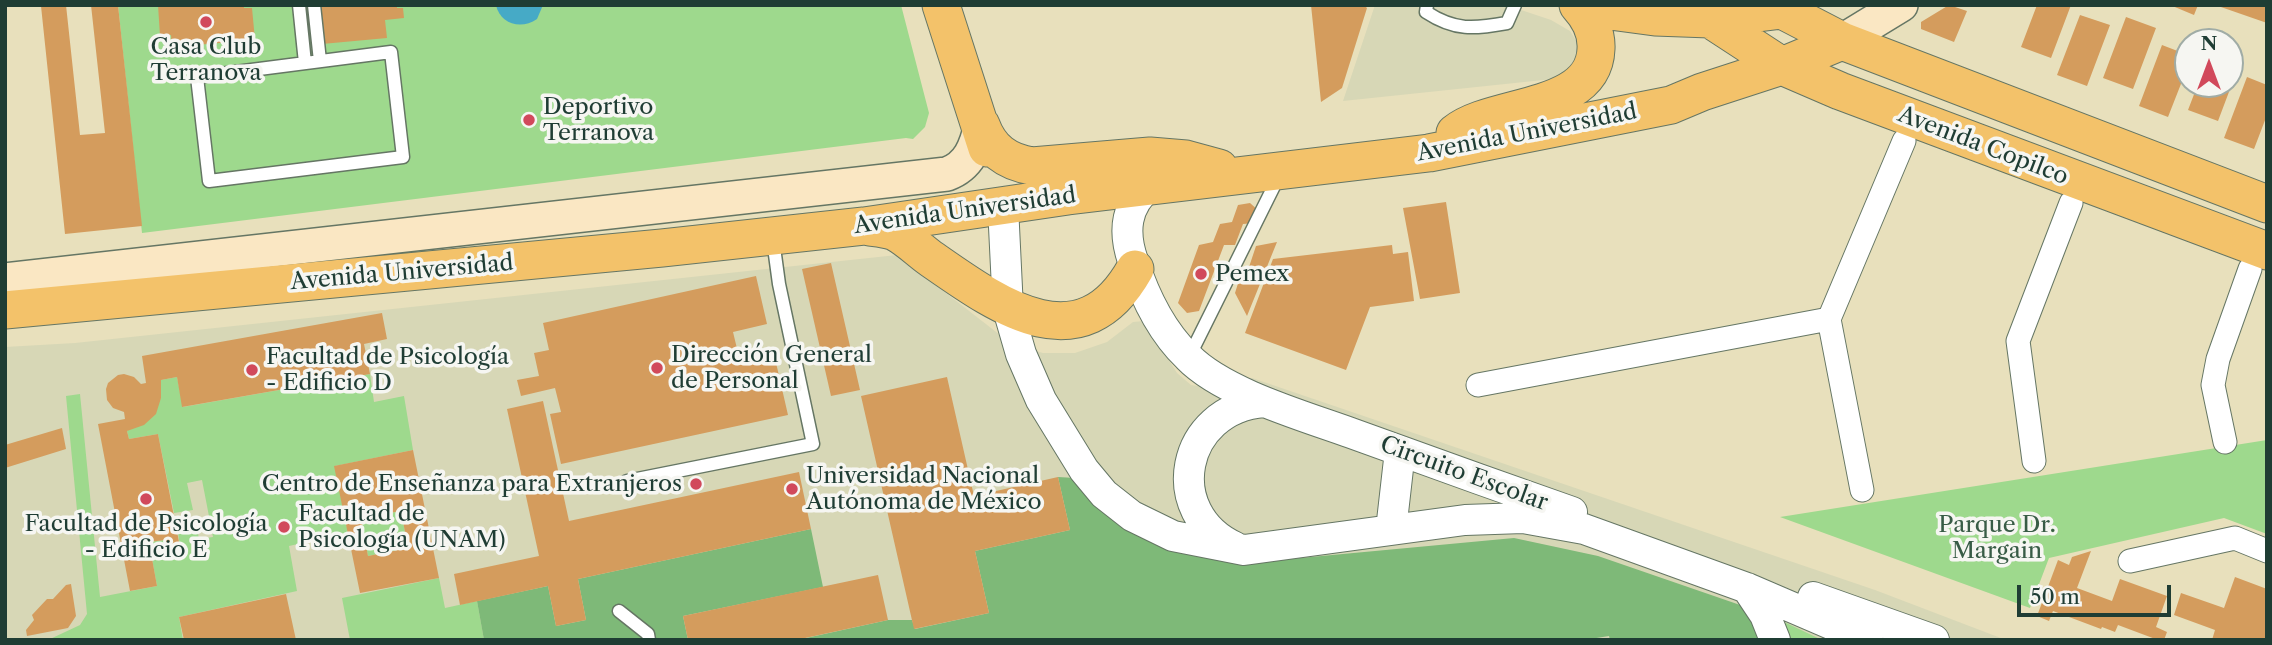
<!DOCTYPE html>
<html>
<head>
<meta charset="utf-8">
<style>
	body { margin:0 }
	#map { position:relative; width:2272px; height:645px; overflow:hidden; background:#e8e0bc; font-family:"Libre Caslon Text",serif }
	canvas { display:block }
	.frame { position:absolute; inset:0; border:7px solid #1f3d34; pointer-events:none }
	.north { position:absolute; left:2174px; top:28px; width:70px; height:70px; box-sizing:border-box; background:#f6f6f2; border:2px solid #a0aca6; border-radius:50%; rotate:0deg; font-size:19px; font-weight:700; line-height:28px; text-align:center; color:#1f3d34 }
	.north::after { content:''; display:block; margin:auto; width:24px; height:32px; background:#d1495b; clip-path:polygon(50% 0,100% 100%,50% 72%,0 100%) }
	.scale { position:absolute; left:2017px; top:585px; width:154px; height:32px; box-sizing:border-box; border:4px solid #1f3d34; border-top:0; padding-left:9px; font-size:21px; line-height:24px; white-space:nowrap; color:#1f3d34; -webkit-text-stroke:5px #f6f6f2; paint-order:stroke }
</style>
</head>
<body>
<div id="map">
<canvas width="2272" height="645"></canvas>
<div class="frame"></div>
<div class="north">N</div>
<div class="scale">50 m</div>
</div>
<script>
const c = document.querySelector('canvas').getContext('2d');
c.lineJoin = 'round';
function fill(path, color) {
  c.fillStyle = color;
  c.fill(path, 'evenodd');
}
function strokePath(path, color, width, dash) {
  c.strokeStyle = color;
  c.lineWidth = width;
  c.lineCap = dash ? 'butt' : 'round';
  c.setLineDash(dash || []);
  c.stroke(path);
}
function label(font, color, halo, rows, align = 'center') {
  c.font = font + ' "Libre Caslon Text",serif';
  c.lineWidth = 7;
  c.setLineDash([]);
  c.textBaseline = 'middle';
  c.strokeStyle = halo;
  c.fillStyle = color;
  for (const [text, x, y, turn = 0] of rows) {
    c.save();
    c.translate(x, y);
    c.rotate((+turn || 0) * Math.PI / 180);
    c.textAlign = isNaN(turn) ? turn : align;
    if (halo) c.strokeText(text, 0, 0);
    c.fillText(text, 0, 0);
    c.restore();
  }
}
fill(new Path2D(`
	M1375,5H1506L1551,20L1570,31L1577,42V56L1569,69L1553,79L1343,101Z
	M897,255L1000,335L1028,349L1043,353H1075L1107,342L1133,322L1144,321L1177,373L1191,385L1210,388L1252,378L1875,590L2006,640H5V347L75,343Z`), '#d7d7b6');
fill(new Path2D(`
	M118,5H901L929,113L925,127L913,139L906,138L142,233Z
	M370,374L374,402L404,396L413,450L335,466L348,533L289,546L297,591L179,617L183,640H48L80,625L87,614L66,396L80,394L100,597L157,586L149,542L165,540L168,554L181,552L177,527L196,523L199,539L213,537L202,480L187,483L193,510L174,513L158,434L129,439L127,431L161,398V380L177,377L183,407Z
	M2267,440V534L2224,518L2049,558L2030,608L1780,517Z
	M401,511L408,548L368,556L361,518Z
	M439,578L445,608L477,601L484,640H350L342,598Z
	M1780,620L1822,640H1785Z`), '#9ed98d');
fill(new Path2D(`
	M1058,477L1092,479L1128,514L1268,561L1514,538L1598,556L1743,606L1756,630L1758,640H1610L1609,636L1584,640H797L888,620H912L915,629L989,613L975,551L1070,530Z
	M811,529L823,587L683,616L688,640H484L477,601L548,586L556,626L586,620L578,579Z`), '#7eb978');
fill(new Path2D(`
	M496,5H543L537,19C521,30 500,24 496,5Z`), '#46aac6');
fill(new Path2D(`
	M66,5L80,135L105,133L91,5H118L142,226L65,234L41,6Z
	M158,5H244V8H252L255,40L172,47L171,35L160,36Z
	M318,5H397V8H403L404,18L385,20L387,38L322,44Z
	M1311,5H1364L1367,8L1342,88L1321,102Z
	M1949,5L1967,11L1954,42L1921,29V22Z
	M2037,5H2071L2051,58L2021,47Z
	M2170,5H2198L2194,15Z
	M2218,5H2267V23L2218,6Z
	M2080,15L2110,25L2087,86L2057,75Z
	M2126,17L2156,28L2133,89L2103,78Z
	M2162,45L2188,55V66L2168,117L2139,106Z
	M2230,56L2241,60L2218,121L2188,110L2198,84H2230Z
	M2247,77L2267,85V115L2254,149L2224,138Z
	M1446,202L1460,293L1420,299L1403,208Z
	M1250,203L1259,211L1255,223L1243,224L1235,245H1224L1199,311L1187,313L1178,303L1199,245L1213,242L1220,224L1232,222L1238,205Z
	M1277,242L1247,316L1235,293L1241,274L1246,276L1256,246Z
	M1392,245L1393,254L1408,252L1414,301L1370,307L1346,370L1245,333L1273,259Z
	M831,263L860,390L831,396L802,269Z
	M756,276L767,324L733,332L740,361L774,354L788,415L561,464L550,414L561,412L555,388L521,396L517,380L539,376L534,353L549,350L543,323Z
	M382,313L387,339L364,344L370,374L182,407L177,377L161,380V398L156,414L144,425L127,431L129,439L158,434L181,552L167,555L165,540L149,542L157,586L130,591L98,424L125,419L124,412L113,408L107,400L106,389L108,383L118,375L124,374L134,377L141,384L146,383L142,356Z
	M947,377L974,496L1058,477L1070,530L975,551L989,613L914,629L861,396Z
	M543,401L569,521L799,472L811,529L578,579L586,620L556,626L548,586L460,605L454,574L539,556L507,409Z
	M62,428L66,449L5,468V445Z
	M413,450L439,578L360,593L334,466ZM401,511L408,548L368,556L361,518Z
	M2091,551L2077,588L2112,601L2120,579L2167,596L2156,627L2167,632L2164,640H2158L2118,625L2115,632L2102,627L2101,629L2053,611L2049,621L2037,616L2058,560L2069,565L2072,557Z
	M878,575L888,620L796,640H688L683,616Z
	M2235,577L2267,589V640H2212L2215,630L2174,615L2181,593L2224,608Z
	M71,584L76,616L68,628L27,636L26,630L34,620L32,615L47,599H53L66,585Z
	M286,594L296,640H184L179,617Z`), '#d49c5d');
const service = new Path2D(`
	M299,5L305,63
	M314,5L320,61
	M1427,5L1426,12C1455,31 1474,29 1507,23L1515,5
	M391,52L403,157L209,181L197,77Z
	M1189,357L1279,176
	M627,481L813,444L779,284L773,240
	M619,611L648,634L649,640`);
const minor = new Path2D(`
	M1829,319L1904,141
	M1829,319L1862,490
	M1478,385L1829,319
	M2225,442L2213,385L2218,359L2250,269
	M2034,461L2018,341L2071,203
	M2130,561L2235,538L2267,551`);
const tertiary = new Path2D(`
	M1150,185C1125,206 1123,232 1133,261C1144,295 1162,332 1188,357C1223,393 1304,416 1351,433C1425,460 1498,486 1572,512
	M1003,206L1008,309L1021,354L1041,400L1084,470L1104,494L1132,516L1173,536L1244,550L1465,520L1523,518L1584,529L1747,588L1868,640
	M1391,530L1400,451
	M1235,547C1161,513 1180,409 1264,402
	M1747,588L1765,615L1775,640
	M1813,597L1934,640`);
const secondary = new Path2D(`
	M1842,41L1901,5
	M5,280L947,174C969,166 976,147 981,125`);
const primary = new Path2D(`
	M941,5L987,148
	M1583,5L1610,11L1655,17L1710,19L1782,10L1842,41L2267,204
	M1710,19L1782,66L1840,91L2267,251
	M981,125C990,150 1007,162 1032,166L1150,156L1186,159L1219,168
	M1455,133C1491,103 1594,112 1596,49C1597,33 1589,17 1578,5
	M869,227C877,228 888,229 895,232C908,239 919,250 930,258C996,304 1080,367 1135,269
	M5,310L662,248L864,226L1068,196L1429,153L1671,105L1702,92L1782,66L1842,41`);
strokePath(service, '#657664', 15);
strokePath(minor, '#657664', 25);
strokePath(tertiary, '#657664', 32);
strokePath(secondary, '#657664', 36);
strokePath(primary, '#657664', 39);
strokePath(service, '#fff', 12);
strokePath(minor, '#fff', 23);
strokePath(tertiary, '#fff', 30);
strokePath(secondary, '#fae7c3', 33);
strokePath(primary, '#f3c26a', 37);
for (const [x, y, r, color] of [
	[206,22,7,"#d1495b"],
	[529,120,7,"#d1495b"],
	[1201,274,7,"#d1495b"],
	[657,368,7,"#d1495b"],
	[252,370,7,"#d1495b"],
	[696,484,7,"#d1495b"],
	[792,489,7,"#d1495b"],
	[146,499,7,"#d1495b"],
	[284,527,7,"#d1495b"]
]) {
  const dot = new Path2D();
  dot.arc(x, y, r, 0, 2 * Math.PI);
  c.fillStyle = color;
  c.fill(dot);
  strokePath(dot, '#f6f6f2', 2.5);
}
label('23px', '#1f3d34', '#f6f6f2', [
	["Casa Club",206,47,"center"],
	["Terranova",206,73,"center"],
	["Deportivo",543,107],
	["Terranova",543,133],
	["Pemex",1215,274],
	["Dirección General",671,355],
	["de Personal",671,381],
	["Facultad de Psicología",266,357],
	["- Edificio D",266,383],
	["Universidad Nacional",806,476],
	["Autónoma de México",806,502],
	["Centro de Enseñanza para Extranjeros",682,484,"right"],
	["Facultad de",298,514],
	["Psicología (UNAM)",298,540],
	["Facultad de Psicología",146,524,"center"],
	["- Edificio E",146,550,"center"]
], 'left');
label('23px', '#1f3d34', '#f6f6f2', [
	["Avenida Universidad",1527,133,-11],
	["Avenida Copilco",1983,146,21],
	["Avenida Universidad",965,211,-8],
	["Avenida Universidad",402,273,-5],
	["Circuito Escolar",1464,474,20]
]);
label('23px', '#385c46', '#f6f6f2', [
	["Parque Dr.",1997,525],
	["Margain",1997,551]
]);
</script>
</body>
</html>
